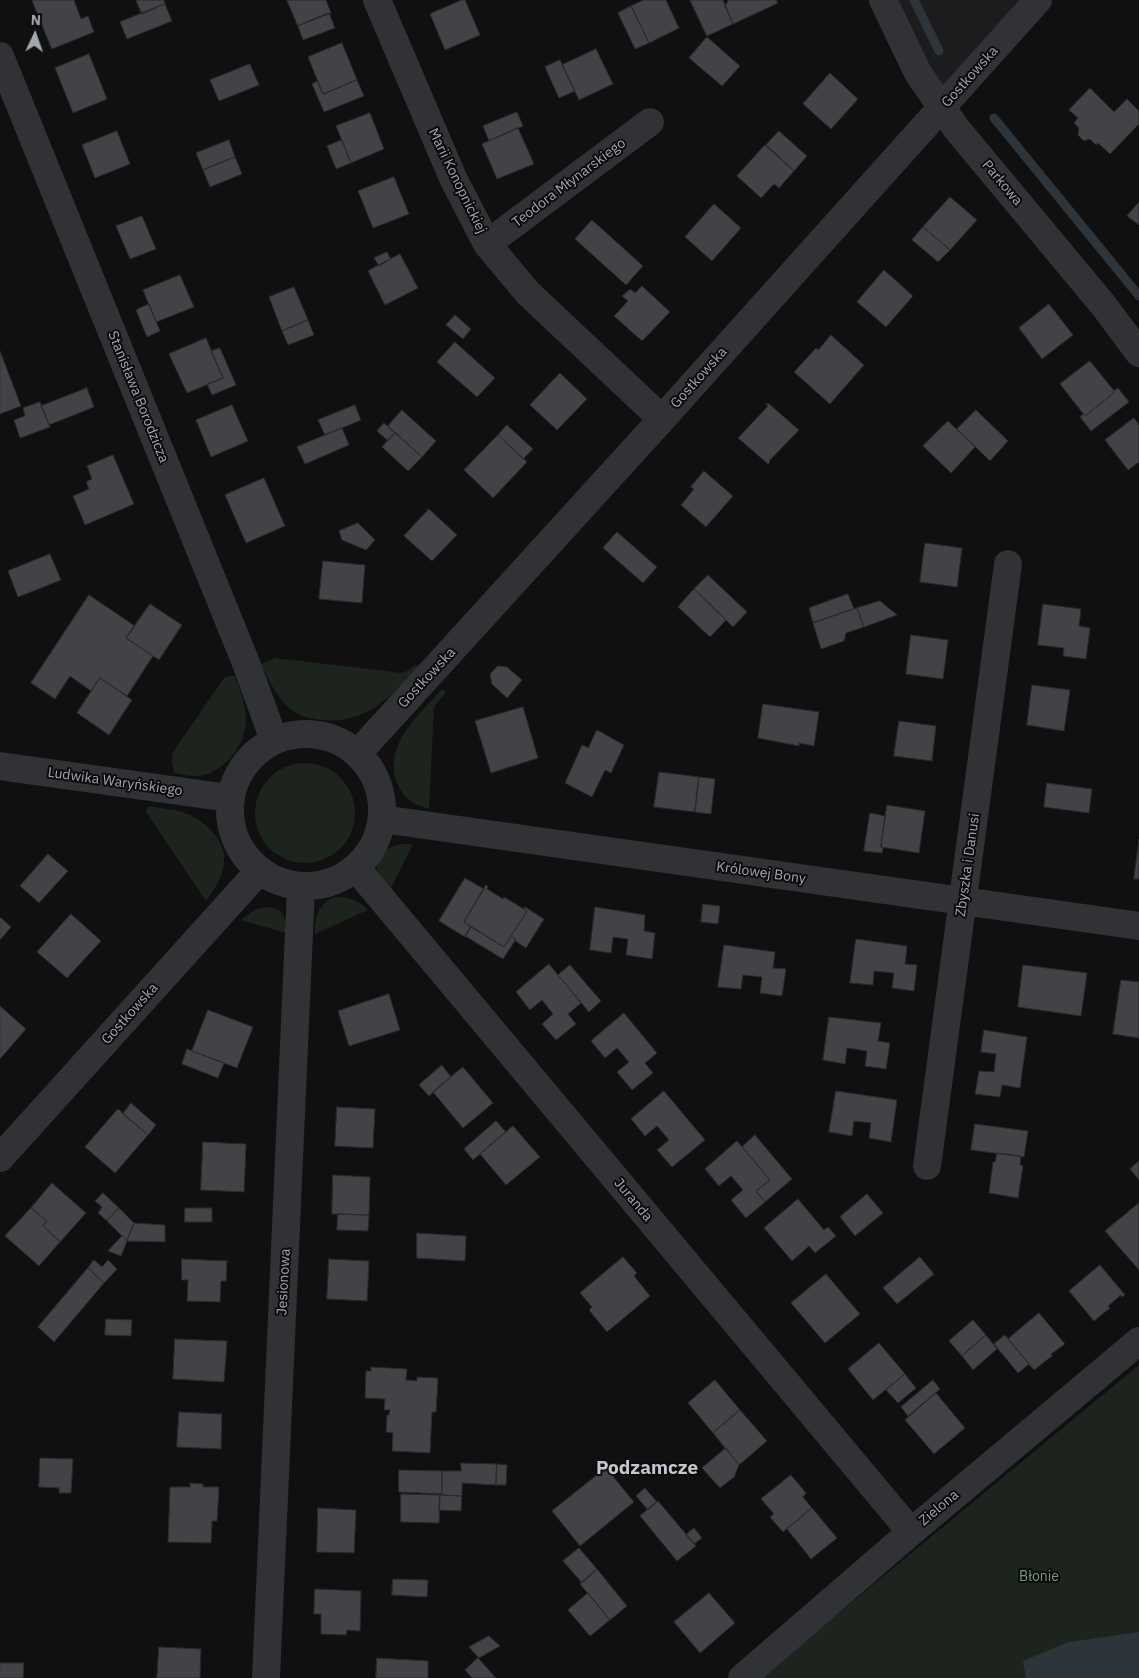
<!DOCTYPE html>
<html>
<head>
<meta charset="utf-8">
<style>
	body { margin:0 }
	#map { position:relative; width:1139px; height:1678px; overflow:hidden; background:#101011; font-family:"IBM Plex Sans",sans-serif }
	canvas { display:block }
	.north { position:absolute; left:10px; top:10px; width:50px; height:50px; -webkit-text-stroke:4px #0b0b0c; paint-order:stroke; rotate:3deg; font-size:14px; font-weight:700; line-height:20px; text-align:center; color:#a3a8b0 }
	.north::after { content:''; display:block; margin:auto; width:18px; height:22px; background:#a3a8b0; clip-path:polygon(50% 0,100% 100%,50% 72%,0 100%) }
</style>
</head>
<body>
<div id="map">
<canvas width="1139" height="1678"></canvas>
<div class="north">N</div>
</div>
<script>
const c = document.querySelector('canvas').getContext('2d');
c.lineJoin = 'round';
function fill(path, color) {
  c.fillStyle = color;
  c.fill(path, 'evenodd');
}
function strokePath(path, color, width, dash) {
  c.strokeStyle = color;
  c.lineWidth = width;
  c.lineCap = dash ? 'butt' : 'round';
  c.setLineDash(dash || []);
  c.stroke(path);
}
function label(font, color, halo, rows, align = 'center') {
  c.font = font + ' "IBM Plex Sans",sans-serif';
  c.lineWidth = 4;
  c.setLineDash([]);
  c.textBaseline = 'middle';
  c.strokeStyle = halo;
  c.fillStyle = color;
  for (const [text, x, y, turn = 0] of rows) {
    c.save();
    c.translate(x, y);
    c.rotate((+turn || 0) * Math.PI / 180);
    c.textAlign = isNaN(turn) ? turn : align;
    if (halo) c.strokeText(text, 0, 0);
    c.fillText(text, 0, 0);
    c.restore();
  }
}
fill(new Path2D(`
	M883,0H1038L942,108Z`), '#1c1c1e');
fill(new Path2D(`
	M276,658L402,673L409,670L416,664L418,667C393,696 364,725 322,720C313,719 301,717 293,711C277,699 270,682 261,664Z
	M229,676H235C240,690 245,703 246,718C247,744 224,773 198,776C190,777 182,774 174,773L172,760L173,752L224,678Z
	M442,689L446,692L434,707L429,809C423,807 414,804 408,799C403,795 398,786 396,780C384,743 421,713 442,689Z
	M255 813a50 50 0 1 1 100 0a50 50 0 1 1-100 0Z
	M148,806C162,809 178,809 190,815C207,823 227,842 224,863C223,877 214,890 206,901L146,812Z
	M402,844H413L389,892C385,886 380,881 378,874C373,858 387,846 402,844Z
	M336,897C349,897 359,900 368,910L315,934C314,918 319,902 336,897Z
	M265,907C284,907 286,917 286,933L241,920L255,910Z
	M1139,1365V1678H760Z`), '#1d231d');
fill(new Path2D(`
	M1139,1632V1678H1026L1023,1661L1069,1642Z`), '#2d353a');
strokePath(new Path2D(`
	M914,0L939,51
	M994,118L1139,296`), '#2d353a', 9);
const building = new Path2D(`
	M32,0H74L81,19L88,16L94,32L52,49Z
	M136,0H164L165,4L142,14Z
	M287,0H326L331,13L298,26Z
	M462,0H465L480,35L445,50L430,14Z
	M644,0H666L679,28L649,43L631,6Z
	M690,0H723L733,24L707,36Z
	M729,0H776L778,3L733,24L725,6Z
	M165,4L172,21L127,39L120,22Z
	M631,6L649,43L635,49L618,13Z
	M329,13L335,28L303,40L298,26Z
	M707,37L740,66L722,86L689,58Z
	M342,43L357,80L323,94L308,57Z
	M596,49L613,84L579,100L562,65Z
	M89,54L107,99L73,113L55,68Z
	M560,60L575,91L559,98L545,67Z
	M250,64L259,85L219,101L210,80Z
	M830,73L858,99L831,129L803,104Z
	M357,80L364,96L324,112L312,84L317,81L323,94Z
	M1090,88L1114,112L1127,99L1139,111V124L1110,154L1098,143L1096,145L1090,139L1084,141L1078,135L1079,128L1074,123L1078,118L1069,110Z
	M517,112L523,126L489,141L483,126Z
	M370,113L384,149L351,163L336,126Z
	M518,128L534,164L497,179L482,144Z
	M117,131L130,164L95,178L82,145Z
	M779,131L807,156L794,171L766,145Z
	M229,140L235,157L203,170L196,153Z
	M342,140L351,163L336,169L327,146Z
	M765,145L794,171L779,188L774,184L761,198L737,176Z
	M235,157L242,174L210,187L203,170Z
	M394,177L409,214L373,228L358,191Z
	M950,197L977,220L950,250L923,227Z
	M1139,202V225L1127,216Z
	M714,204L741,228L712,261L685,237Z
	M142,216L156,249L130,259L116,226Z
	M592,220L643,266L626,285L575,239Z
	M923,227L950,250L938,262L912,240Z
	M387,252L391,259L379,266L374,258Z
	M400,254L418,288L385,305L368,271Z
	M884,270L913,296L886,327L857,302Z
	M180,275L194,307L156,322L143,290Z
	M642,286L670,312L642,341L614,316L628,301L622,296L630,289L635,293Z
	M294,287L308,320L282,331L269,297Z
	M149,304L160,331L147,337L136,310Z
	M1049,304L1073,335L1042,359L1019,328Z
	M455,315L471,329L463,339L446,325Z
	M308,320L314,335L288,345L282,331Z
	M831,335L864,365L830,404L794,372L816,348L818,350Z
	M206,338L223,378L187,393L169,354Z
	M455,342L495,378L477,397L437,362Z
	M220,348L236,385L212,395L207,384L223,378L211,351Z
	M0,351L21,406L0,414Z
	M1090,361L1115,392L1085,416L1060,384Z
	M560,373L587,399L557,430L530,405Z
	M87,388L94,407L49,425L41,406Z
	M1118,388L1129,402L1091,431L1080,417L1083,414L1085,416L1115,392L1114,391Z
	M40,402L50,427L20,438L14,420L25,416L23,408Z
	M768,403L799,430L769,461L770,462L768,464L738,438L768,406L766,405Z
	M232,405L248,441L211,457L196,420Z
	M355,405L361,420L325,435L318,420Z
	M402,410L436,441L422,457L388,426Z
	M976,410L1008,441L990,461L957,429Z
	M1134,418L1139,425V462L1128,470L1105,440Z
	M948,421L975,447L951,473L923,446Z
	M384,423L395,433L388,441L377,431Z
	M507,425L533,449L523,459L498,435Z
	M342,428L349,445L305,464L297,447Z
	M395,433L422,457L408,471L382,447Z
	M498,435L527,462L493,498L464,470Z
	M113,455L134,504L85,525L73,496L89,489L86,482L92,479L87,466Z
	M704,471L733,496L706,527L681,505L694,489L691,487Z
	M264,478L285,526L246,543L225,495Z
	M429,509L457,535L432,561L404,536Z
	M358,523L375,540L366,550L342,540L339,531Z
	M617,532L657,567L643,583L603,548Z
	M925,543L962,548L957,587L920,582Z
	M50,554L61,580L18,597L8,571Z
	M323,561L365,565L362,603L319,599Z
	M708,575L747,612L733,627L694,589Z
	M694,589L726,620L710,637L678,607Z
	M848,594L854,609L813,623L809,608Z
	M89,595L135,626L126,638L153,656L127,696L100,678L91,691L70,676L55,699L31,683Z
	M880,601L897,615L864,627L857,608Z
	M150,604L182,625L159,660L126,638Z
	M1043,604L1081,609L1079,626L1090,628L1086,659L1063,656L1064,648L1038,645Z
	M857,608L864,627L846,633L844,641L821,649L813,623Z
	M911,635L948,640L943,679L906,674Z
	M498,666L507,667L522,680L507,698L492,684L490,674Z
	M100,678L132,700L109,735L77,713Z
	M1032,685L1070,690L1064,731L1027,725Z
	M763,704L819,712L814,746L799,743V746L758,738Z
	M523,707L538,758L491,773L475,721Z
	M899,721L936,726L932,761L894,756Z
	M597,730L624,745L611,773L605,770L592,797L565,783L582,745L588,748Z
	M659,772L699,777L695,812L654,807Z
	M699,777L715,779L711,814L695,812Z
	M1047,783L1092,789L1089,813L1044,807Z
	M887,805L925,811L919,853L881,847Z
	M870,813L885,816L881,847L883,848L882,853L864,851Z
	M1139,839V879H1134Z
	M48,854L68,871L39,903L20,886Z
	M465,878L484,889L464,922L471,927L465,937L439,921Z
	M486,885L488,887L487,889L503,899L504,897L527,911L504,947L464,922Z
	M703,904L720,906L718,924L701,922Z
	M525,907L544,919L526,948L514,940L516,939L511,936L527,911L524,909Z
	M595,907L645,915L644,931L655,933L652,959L626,955L628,939L613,937L611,953L590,950Z
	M71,914L101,941L67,978L37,952Z
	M0,917L11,927L0,940Z
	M471,927L504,947L511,936L516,939L503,959L465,936Z
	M856,939L907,946L905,964L917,965L914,991L892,988L894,973L874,971L873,985L850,983Z
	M724,945L775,952L773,968L786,969L782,996L760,993L762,977L743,975L741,989L718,987Z
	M549,964L581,1003L568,1014L576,1024L556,1040L542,1024L553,1014L542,1000L530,1010L516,992Z
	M570,965L601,1001L589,1012L558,975Z
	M1023,965L1087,973L1081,1016L1018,1007Z
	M1121,980L1139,982V1038L1113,1034Z
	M389,994L400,1030L349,1046L338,1011Z
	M0,1006L26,1029L0,1059Z
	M208,1010L253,1027L237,1068L192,1051Z
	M624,1013L657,1053L645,1063L653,1073L632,1090L617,1072L629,1062L617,1048L605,1058L591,1041Z
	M829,1017L881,1023L878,1041L890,1043L886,1069L865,1066L867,1051L847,1048L845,1064L823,1060Z
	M984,1030L1027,1037L1020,1088L1002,1085L1000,1097L975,1094L979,1071L994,1072L996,1054L981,1052Z
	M187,1049L224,1063L218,1078L182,1064Z
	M442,1065L451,1077L429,1096L419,1085Z
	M463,1067L493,1103L463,1128L433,1092Z
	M664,1091L705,1140L672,1167L657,1150L669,1140L657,1126L645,1136L631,1119Z
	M836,1091L897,1100L891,1142L869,1138L871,1123L854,1121L852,1136L829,1132Z
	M131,1103L156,1125L148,1135L123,1114Z
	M337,1107L375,1109L373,1148L335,1146Z
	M118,1109L148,1135L115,1173L85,1147Z
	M496,1121L506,1132L473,1160L464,1149Z
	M975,1124L1028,1131L1024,1157L971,1150Z
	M513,1126L540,1157L506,1185L480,1154Z
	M755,1135L792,1179L765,1202L756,1191L770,1180L742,1147Z
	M737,1141L770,1180L756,1191L765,1202L746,1218L731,1200L743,1190L731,1176L719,1186L705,1169Z
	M203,1142L246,1144L244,1192L201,1190Z
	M997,1153L1021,1156L1020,1165L1023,1166L1018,1198L989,1193L993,1162H995Z
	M1139,1161V1180L1130,1169Z
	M333,1175L370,1177L369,1215L332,1214Z
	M52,1183L86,1213L60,1242L43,1226L47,1221L31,1208Z
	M103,1193L119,1208L107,1221L98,1213L102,1207L95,1201Z
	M867,1194L883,1213L855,1236L840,1217Z
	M798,1199L824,1230L828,1227L836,1236L815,1253L809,1246L792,1261L764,1228Z
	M1139,1203V1270L1105,1231Z
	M31,1208L47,1221L43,1226L60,1242L39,1266L5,1236Z
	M119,1208L134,1223L127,1241L107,1221Z
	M185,1208H212V1222H185Z
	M338,1214L369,1215L368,1231L337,1230Z
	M134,1223L165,1225V1242L127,1241Z
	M417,1233L466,1236L465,1261L417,1258Z
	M122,1236L127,1241L121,1256L108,1251Z
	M623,1257L637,1273L634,1276L650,1296L607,1332L589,1310L592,1307L580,1293Z
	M920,1257L934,1274L897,1304L883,1288Z
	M182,1259L227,1261L226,1281H221L220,1302L187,1301L188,1280H182Z
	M329,1259L369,1261L367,1301L327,1299Z
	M94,1260L102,1267L108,1260L117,1269L104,1283L88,1268Z
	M1100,1265L1125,1295L1122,1297L1121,1295L1108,1306L1110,1308L1094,1321L1069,1291Z
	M88,1268L104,1283L54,1342L38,1327Z
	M826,1274L860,1314L825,1343L791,1303Z
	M1039,1313L1065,1344L1051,1354L1052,1356L1034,1370L1008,1339Z
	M106,1319L132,1320L131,1336L105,1335Z
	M973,1320L986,1335L962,1356L949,1341Z
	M986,1335L997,1349L973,1370L962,1356Z
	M1005,1335L1029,1364L1018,1373L994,1344Z
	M175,1339L227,1341L224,1382L173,1379Z
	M879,1343L905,1374L873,1400L848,1369Z
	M371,1367L407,1369L406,1380L417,1381V1377L438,1378L436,1412H432L430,1453L392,1451L393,1433L386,1432L387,1415H389L390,1410H384L385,1399L365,1398L366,1371H371Z
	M905,1374L916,1388L898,1403L886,1390Z
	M715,1380L740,1410L713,1433L688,1403Z
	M933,1380L940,1389L908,1416L901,1407Z
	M936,1393L965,1428L934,1454L905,1420Z
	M740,1410L767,1441L739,1465L713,1433Z
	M179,1412L222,1414L221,1449L177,1447Z
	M726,1448L739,1465L734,1477L720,1488L702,1468Z
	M40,1458L73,1459L71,1493H59V1488L39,1487Z
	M461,1463L497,1464L496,1485L462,1483V1496L442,1495V1471H461Z
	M497,1464L507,1465L506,1485H496Z
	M606,1468L634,1502L580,1546L552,1511Z
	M399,1470L442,1471V1494L399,1492Z
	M791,1475L806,1493L803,1497L812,1508L783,1532L770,1517L774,1514L761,1499Z
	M190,1483L203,1484V1487H219L217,1521H212L211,1543L168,1542L170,1487H190Z
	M645,1488L657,1502L648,1510L636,1496Z
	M401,1494L440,1495L439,1523L401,1522Z
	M440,1495L462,1496L461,1511L439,1510Z
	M658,1501L696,1546L677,1561L640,1516Z
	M318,1508L356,1510L354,1553L317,1552Z
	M812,1508L837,1538L811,1559L787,1529Z
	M694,1528L702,1538L694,1544L686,1535Z
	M579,1548L597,1569L582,1583L563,1561Z
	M597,1569L627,1606L610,1620L580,1584Z
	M393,1579L428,1580L427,1597L392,1595Z
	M315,1589L361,1591L360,1631L347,1630L346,1635L321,1634V1614H314Z
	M588,1593L610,1620L590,1636L568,1610Z
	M709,1593L735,1623L700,1653L674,1622Z
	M489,1636L500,1646L479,1658L469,1647Z
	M159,1647L201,1649L200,1678H157Z
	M377,1658L428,1661V1678H376Z
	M478,1658L496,1678H472L465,1670Z
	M0,1663H24L23,1678H0Z`);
fill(building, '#424346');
strokePath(building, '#2a2a2d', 1);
strokePath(new Path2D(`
	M377,0L453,178L487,244L528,293L662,419
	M883,0L918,73L956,128L1104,306L1139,353
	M0,56L246,663L274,740
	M487,244L650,122
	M230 810a76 76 0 1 1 152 0a76 76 0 1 1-152 0Z
	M358,753L662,419L1038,0
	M0,766L229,798
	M382,819L1139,926
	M356,868L911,1532
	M0,1158L260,870
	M927,1166L1008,564
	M266,1678L301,887
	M742,1678L911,1532L1139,1341`), '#313236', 28);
label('14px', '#a3a8b0', '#0b0b0c', [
	["Gostkowska",970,77,-48],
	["Marii Konopnickiej",457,181,64],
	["Teodora Młynarskiego",569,183,-37],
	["Parkowa",1002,183,50],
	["Gostkowska",699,378,-48],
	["Stanisława Borodzicza",138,397,68],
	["Gostkowska",427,678,-47],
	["Ludwika Waryńskiego",115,782,8],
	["Zbyszka i Danusi",968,865,-82],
	["Królowej Bony",761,873,8],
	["Gostkowska",130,1014,-48],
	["Juranda",633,1200,50],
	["Jesionowa",284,1282,-87],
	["Zielona",939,1508,-40]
]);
label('14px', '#7c997c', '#0b0b0c', [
	["Błonie",1039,1577]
]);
label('bold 19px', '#c3c6cd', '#0b0b0c', [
	["Podzamcze",647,1469]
]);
</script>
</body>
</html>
